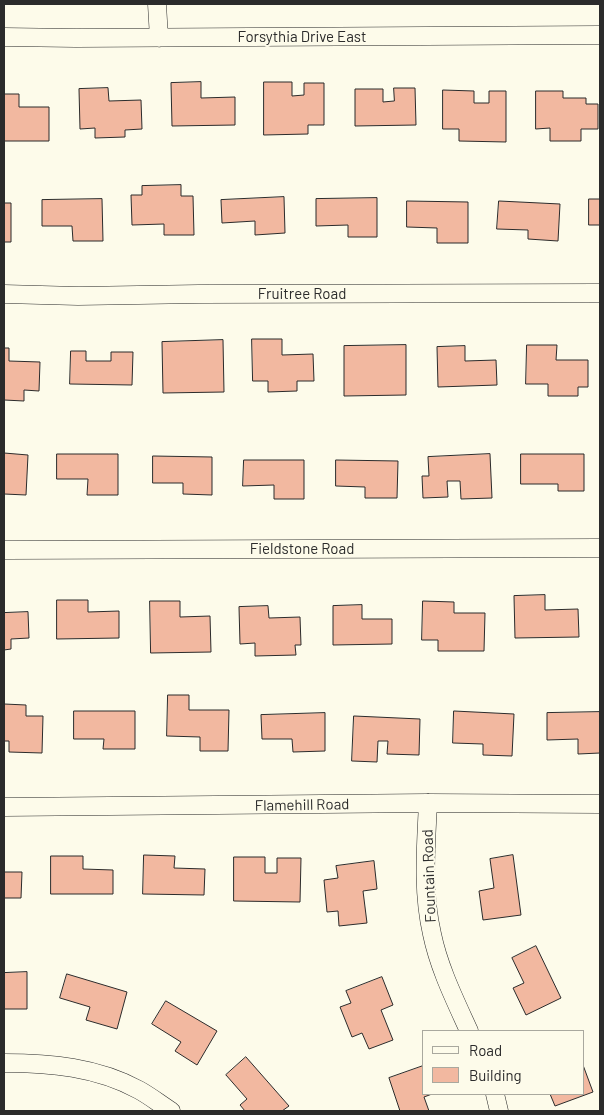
<!DOCTYPE html>
<html>
<head>
<meta charset="utf-8">
<style>
	body { margin:0 }
	#map { position:relative; width:604px; height:1115px; overflow:hidden; background:#fdfbea; font-family:Barlow,sans-serif }
	canvas { display:block }
	.frame { position:absolute; inset:0; border:5px solid #2b2b2b; pointer-events:none }
	.legend { position:absolute; left:422px; top:1030px; width:162px; height:65px; box-sizing:border-box; background:#fdfbea; border:1px solid #a9a89e; margin:0; padding:6px 9px; list-style:none; font-size:15px; color:#2b2b2b }
	.legend li { display:flex; align-items:center; gap:10px; height:25px }
	.legend b { width:25px; border:1px solid #a9a89e }
</style>
</head>
<body>
<div id="map">
<canvas width="604" height="1115"></canvas>
<div class="frame"></div>
<ul class="legend">
<li><b style="height:6px;background:#fdfbea"></b>Road</li>
<li><b style="height:14px;background:#f2b8a0"></b>Building</li>
</ul>
</div>
<script>
const c = document.querySelector('canvas').getContext('2d');
c.lineJoin = 'round';
function fill(path, color) {
  c.fillStyle = color;
  c.fill(path, 'evenodd');
}
function strokePath(path, color, width, dash) {
  c.strokeStyle = color;
  c.lineWidth = width;
  c.lineCap = dash ? 'butt' : 'round';
  c.setLineDash(dash || []);
  c.stroke(path);
}
function label(font, color, halo, rows, align = 'center') {
  c.font = font + ' Barlow,sans-serif';
  c.lineWidth = 4;
  c.setLineDash([]);
  c.textBaseline = 'middle';
  c.strokeStyle = halo;
  c.fillStyle = color;
  for (const [text, x, y, turn = 0] of rows) {
    c.save();
    c.translate(x, y);
    c.rotate((+turn || 0) * Math.PI / 180);
    c.textAlign = isNaN(turn) ? turn : align;
    if (halo) c.strokeText(text, 0, 0);
    c.fillText(text, 0, 0);
    c.restore();
  }
}
const building = new Path2D(`
	M201,82V98L235,97V125L172,126L171,83Z
	M264,82H292V96L304,95V83H324V125H308V134L264,135Z
	M108,88L109,101L141,100L142,129L125,130V137L95,138V128L80,129L79,89Z
	M394,88H415L416,125L355,126V89H383V102L394,101Z
	M443,90L474,91V103H489V91H506V142L459,141V129H443Z
	M536,91H563V98H586V104H598V129H581V141H550V128L536,129Z
	M4,94H19V107H49V141H4Z
	M181,185V196H193L194,235H164V224L132,225L131,195H142V186Z
	M284,197L285,233L255,235V221L222,223L221,200Z
	M377,198V237H348V225L316,226V199Z
	M102,199L103,241H73L72,226H42V200Z
	M589,199H600V225H589Z
	M407,201L468,202V243H437V228L407,227Z
	M499,201L560,204L558,241L528,239V230L497,229Z
	M4,203H11V242H4Z
	M252,339H282V355L313,354L314,381H297V391L268,392V381H253Z
	M223,340L224,392L163,393L162,342Z
	M406,345V395L344,396V346Z
	M527,345H557L556,360H588V387H578V396H548V384H526Z
	M465,346V361L496,360L497,385L438,387L437,347Z
	M4,348H9V361L40,362L39,391L24,390V401L4,400Z
	M71,351H86V361H111V352H133L132,385L70,384Z
	M4,453L28,455L26,495L4,494Z
	M57,454H118V495H87L88,479H57Z
	M490,454L492,498L461,499L460,481H447L448,497L423,498L422,476H429L428,457Z
	M521,454H584V491H558V484H521Z
	M153,456L212,457V495L183,494V483H153Z
	M244,460H304V499H274V485L243,486Z
	M336,460L398,461L397,498H365V487L336,486Z
	M545,595V610L578,609L579,637L515,638L514,596Z
	M57,600H88V612L119,611V638L57,639Z
	M150,601H180V617L210,616L211,652L151,653Z
	M423,601L454,602V613H485L484,651H438V640H422Z
	M362,605V619H392V644L333,645V606Z
	M268,606L269,618L300,617L301,645H295L296,655L255,656V643L240,644L239,607Z
	M28,612L29,638L11,639V649L4,650V613Z
	M168,695H189V710H229L228,751H200V737L167,736Z
	M4,704L26,705V716H43L42,753L9,752V741H4Z
	M74,711H135V749H103L104,739H74Z
	M454,711L514,714L512,756L483,755V744L453,743Z
	M600,712V753L578,754V739L547,740V713Z
	M325,713V751L293,752L292,739H262L261,715Z
	M354,716L420,719L419,755L387,754L388,741H378L377,762L352,761Z
	M144,855L175,856L174,868L205,869L204,895L143,894Z
	M513,855L521,915L483,920L479,891L494,888L490,859Z
	M51,856H83V869L113,870V894H51Z
	M234,857H265V873H277V858H301L300,902L234,901Z
	M374,861L377,889L363,891L367,923L339,926L338,911L327,912L324,880L338,878L336,866Z
	M4,872H22L21,898H4Z
	M536,946L561,998L526,1015L513,988L524,983L512,958Z
	M27,972V1009H4V973Z
	M67,974L127,992L117,1029L86,1020L90,1007L60,998Z
	M382,977L393,1005L381,1010L393,1040L369,1049L362,1033L352,1037L340,1007L351,1003L346,991Z
	M166,1001L217,1031L197,1065L175,1051L181,1042L152,1024Z
	M246,1057L289,1106L282,1111H245L240,1105L247,1099L226,1075Z
	M583,1065L593,1092L555,1106L550,1094H583Z
	M423,1066V1094H432L424,1097L429,1111H400L389,1078Z`);
fill(building, '#f2b8a0');
strokePath(building, '#2b2b2b', 1);
const minor = new Path2D(`
	M157,4L159,38
	M4,37L76,38L600,35
	M4,294L78,296L199,294L600,293
	M4,550L600,548
	M428,803C426,846 422,891 432,934C439,968 455,1000 469,1031
	M4,807L428,803L600,804
	M4,1063C50,1063 97,1067 139,1090C150,1096 160,1104 171,1111
	M495,1094L499,1111`);
strokePath(minor, '#2b2b2b', 19);
strokePath(minor, '#fdfbea', 18);
label('15px', '#2b2b2b', '#fdfbea', [
	["Forsythia Drive East",302,37],
	["Fruitree Road",302,294],
	["Fieldstone Road",302,549],
	["Flamehill Road",302,805,-1],
	["Fountain Road",429,876,-92]
]);
</script>
</body>
</html>
